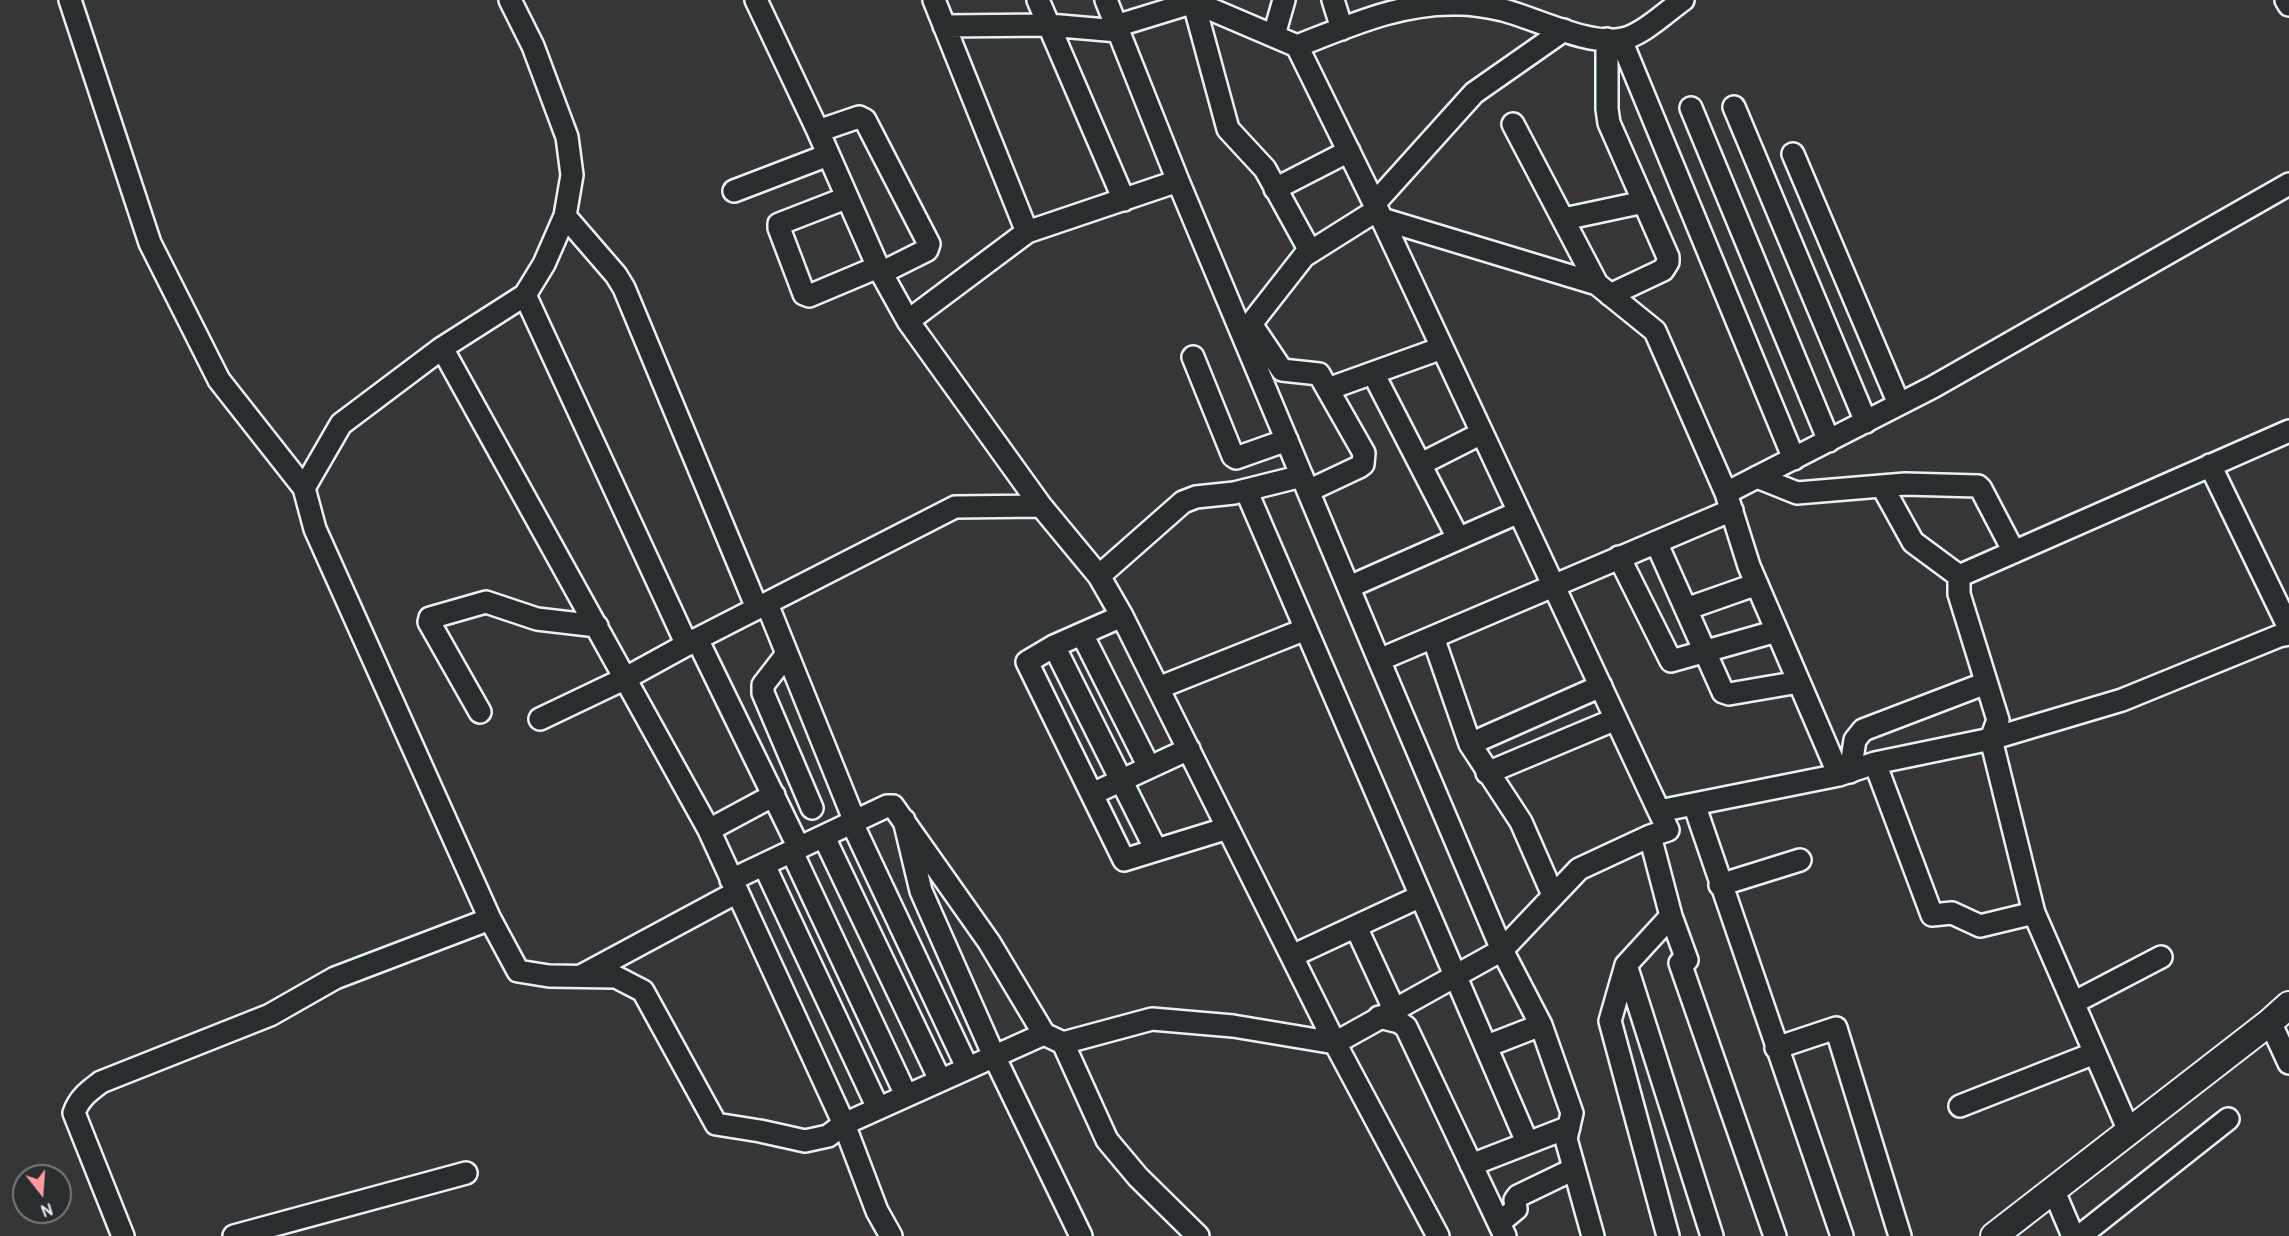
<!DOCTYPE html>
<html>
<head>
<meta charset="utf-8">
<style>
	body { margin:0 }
	#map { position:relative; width:2289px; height:1236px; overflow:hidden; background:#373636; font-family:Pangolin,sans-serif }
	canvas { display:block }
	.north { position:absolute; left:12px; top:1164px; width:60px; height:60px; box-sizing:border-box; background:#2a2d2e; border:2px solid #767b7f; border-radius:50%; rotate:163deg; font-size:16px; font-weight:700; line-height:24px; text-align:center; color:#e8f1f8 }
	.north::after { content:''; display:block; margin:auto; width:21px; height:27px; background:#ff9aa2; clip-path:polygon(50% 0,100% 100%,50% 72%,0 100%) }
</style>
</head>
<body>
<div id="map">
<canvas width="2289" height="1236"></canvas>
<div class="north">N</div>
</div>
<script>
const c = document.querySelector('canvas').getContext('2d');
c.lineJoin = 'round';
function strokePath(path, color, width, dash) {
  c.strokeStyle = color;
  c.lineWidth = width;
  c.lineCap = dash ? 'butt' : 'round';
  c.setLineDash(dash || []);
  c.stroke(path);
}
const minor = new Path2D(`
	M70,0L150,243L219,380L304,488
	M510,0L533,46L567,137L572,175L565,216L544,264L525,295L442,348L341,424L304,488L315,529L490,919L518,971L549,976L616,977L643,991L716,1124L760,1131L805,1141L828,1136L844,1124L1044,1034L1063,1043L1152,1019L1233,1026L1335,1043L1502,950L1579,869L1650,836L1668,830L1659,811L1839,775L1875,763L1991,739L2122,700L2279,636L2289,634
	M756,0L818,131L878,267L908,321L1041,506L1099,576L1122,616L1335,1043L1438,1236
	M934,0L1027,232
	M1038,0L1124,200
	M1106,0L1178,181L1379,660L1502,950L1541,1025L1572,1113L1566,1139L1593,1236
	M1193,0L1228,129L1265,169L1310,251
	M1333,0L1342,29
	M2286,0L2289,5
	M944,26L1049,25L1118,31
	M1116,26L1194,2L1297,46L1382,219L1659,811
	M1274,35L1284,0
	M1607,39V109L1609,123L1668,257V262L1663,270L1610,295
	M1621,40L1794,459
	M1297,46C1349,26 1401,2 1458,4C1473,4 1490,7 1503,10C1537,19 1589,46 1622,39C1641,36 1666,12 1683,0
	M1734,107L1866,422
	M1691,108L1829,441
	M1513,124L1597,284
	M818,131L859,117L865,120L929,244L927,250L881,273
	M1793,154L1899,404
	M1275,189L1349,151
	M734,191L828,155
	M846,198L779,224V228L804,294L809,296L878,267
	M1374,204L1474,93L1564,30
	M565,216L616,275L624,288L757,608
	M1382,219L1597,284L1655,331L1726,493L1749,566L1839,775
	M1564,219L1644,202
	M525,295L687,645
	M908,321L1027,232L1178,181
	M1251,324L1282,370L1319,374L1364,453L1363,464L1359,467L1308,491
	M1243,334L1304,256L1377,210
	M442,348L709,830L844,1124L877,1211L891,1236
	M1193,357L1233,456L1236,458L1287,440
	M1373,373L1458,538
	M1328,389L1442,348
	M1421,464L1482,433
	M2210,465L2289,628
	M1757,477L1797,493L1905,484L1978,486L1981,489L2014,552
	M1882,486L1913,542L1959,576
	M1246,490L1527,1142
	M1726,493L1933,387L2289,184
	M1656,542L1723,692L1729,694L1799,682
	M1619,557L1671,661L1777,631
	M1099,576L1183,502L1196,497L1234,493L1302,476
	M1349,587L1519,512
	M767,604L855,822
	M1686,609L1757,584
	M1122,616L1054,646L1027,662L1124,860L1228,828
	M1082,634L1149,767
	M1433,637L1470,744L1521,822L1553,895
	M697,639L799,848
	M1054,646L1156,850
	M787,654L763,685V693L812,808
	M1379,660L1732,510
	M1158,688L1306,629
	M480,712L429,622L430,618L486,602L537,619L597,626
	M540,719L626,678L697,639L955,507L1041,506
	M1470,744L1601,686
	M1875,763L1932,915L1952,913L1980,926L2034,913
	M1850,772L1855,740L1863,730L1986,683
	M1487,773L1616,719
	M1092,794L1189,749
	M1694,804L1842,1236
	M904,820L921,891L994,1056L1081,1236
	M852,823L967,1067
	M709,830L774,795
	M1650,836L1671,916L1687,960L1680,963L1775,1236
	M824,837L940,1080
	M792,852L906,1095
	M764,865L878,1108
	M731,880L887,806H893L989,942L1044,1034
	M1720,885L1800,860
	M1356,927L1394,1009
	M1292,956L1421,896
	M1626,965L1712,1236
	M581,976L737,892
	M2073,1003L2161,957
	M1379,1017L1399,1022L1406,1027L1505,1236
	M2270,1022L2289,1063
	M1063,1043L1107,1140L1138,1177L1198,1236
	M1487,1046L1541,1025
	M1776,1048L1836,1028L1900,1236
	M1960,1106L2095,1053
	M2129,1131L2034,913L1991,739L1998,720L1959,594V576L2289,431
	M1471,1165L1569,1127
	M2053,1189L2073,1236
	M1499,1223L1516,1209L1515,1200L1518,1196L1574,1169
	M123,1236L74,1113C79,1098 89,1091 101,1082L270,1015L335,978L490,919
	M234,1236L466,1173
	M1668,1236L1610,1021L1626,965L1671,916
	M2080,1236L2228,1119`);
const major = new Path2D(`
	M1994,1236L2270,1022L2289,1005`);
strokePath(minor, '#e8f1f8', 26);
strokePath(major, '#e8f1f8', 30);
strokePath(minor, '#2a2d2e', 21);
strokePath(major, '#2a2d2e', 26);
</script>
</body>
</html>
